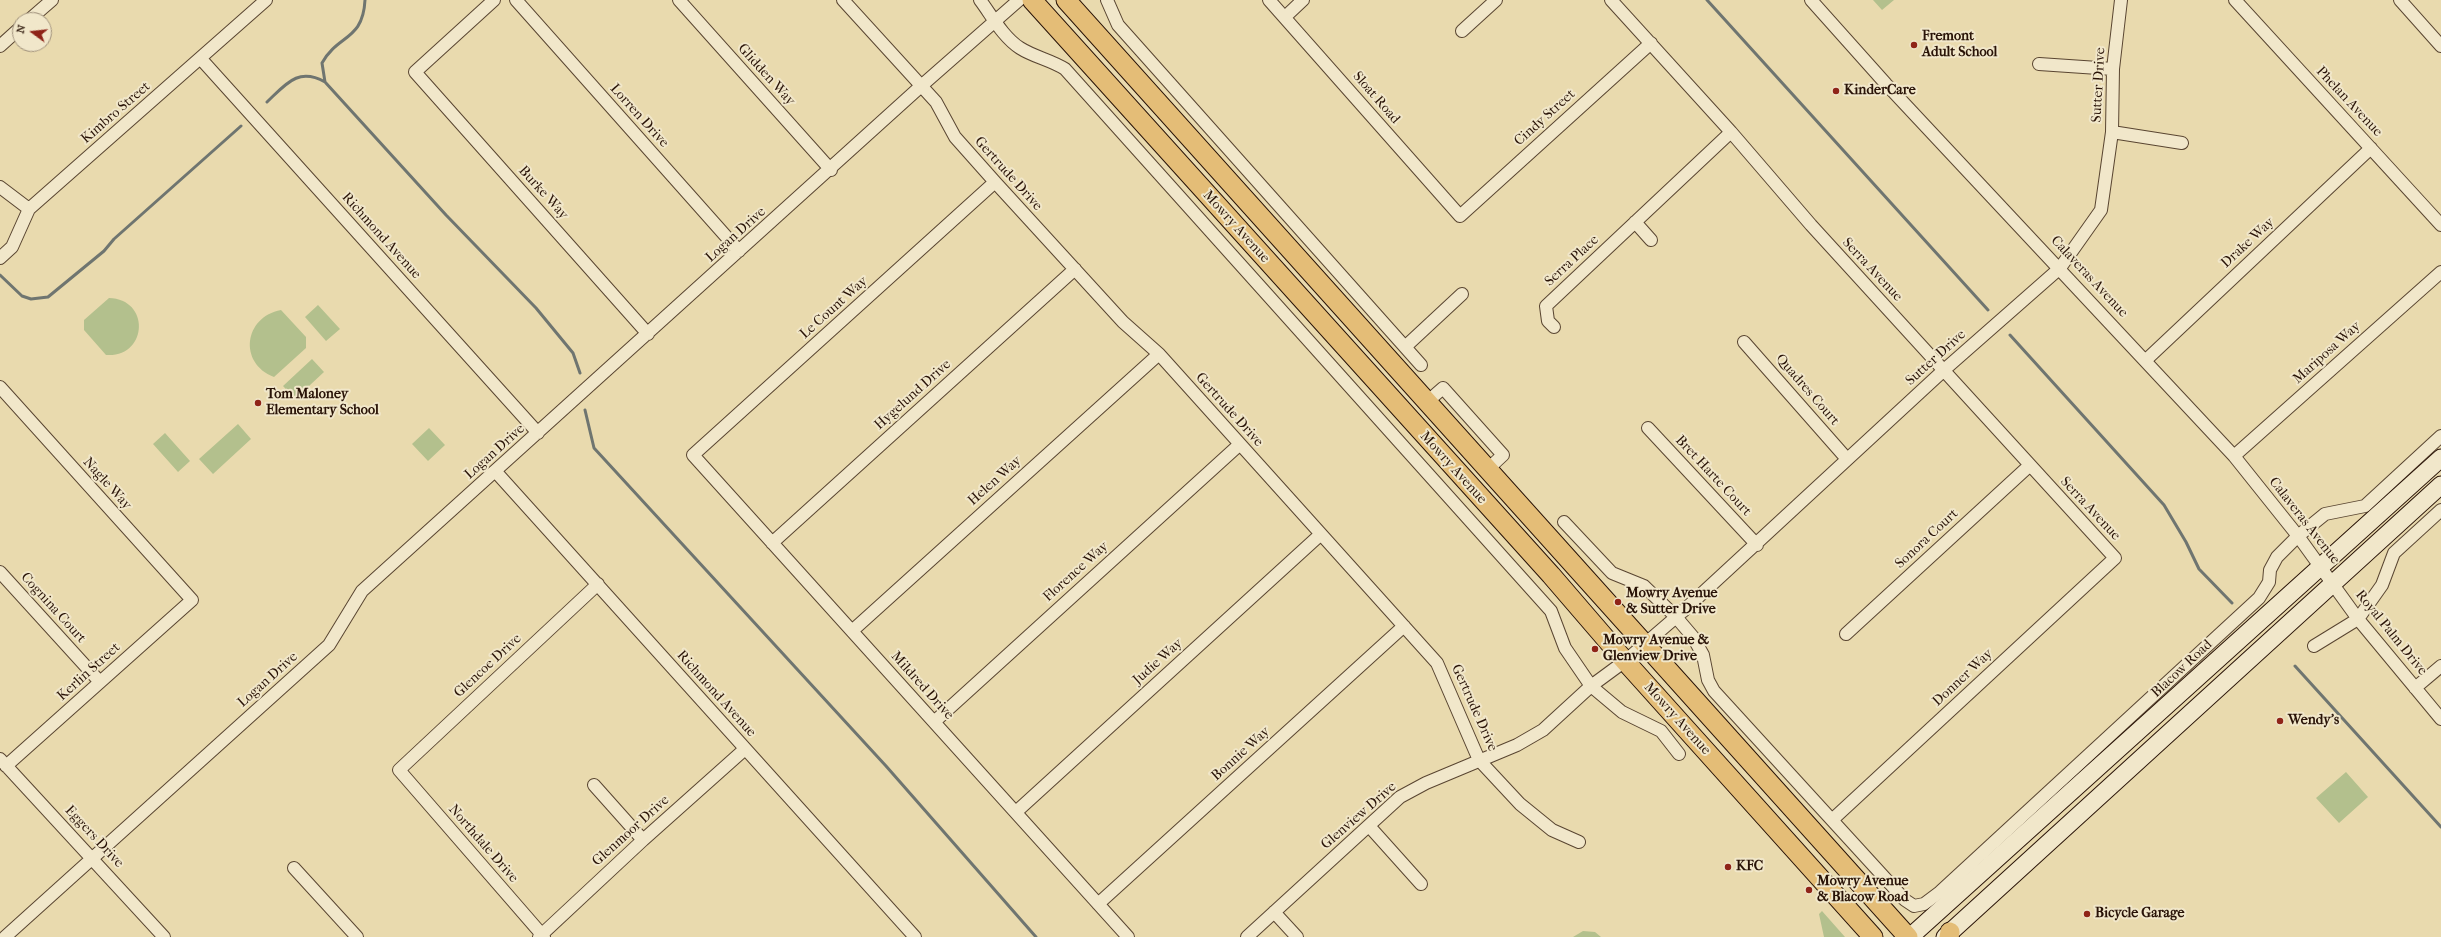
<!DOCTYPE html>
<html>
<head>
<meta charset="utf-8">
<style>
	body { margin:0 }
	#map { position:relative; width:2441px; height:937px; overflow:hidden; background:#e9daae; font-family:"IM FELL French Canon",serif }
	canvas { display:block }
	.north { position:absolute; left:12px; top:12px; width:40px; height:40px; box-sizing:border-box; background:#f1e7ca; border:1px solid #a1927c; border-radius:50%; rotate:285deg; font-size:11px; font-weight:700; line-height:16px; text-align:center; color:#291307 }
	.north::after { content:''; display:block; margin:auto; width:14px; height:18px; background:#8f2418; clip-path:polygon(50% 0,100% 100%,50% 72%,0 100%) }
</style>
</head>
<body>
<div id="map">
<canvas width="2441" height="937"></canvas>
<div class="north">N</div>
</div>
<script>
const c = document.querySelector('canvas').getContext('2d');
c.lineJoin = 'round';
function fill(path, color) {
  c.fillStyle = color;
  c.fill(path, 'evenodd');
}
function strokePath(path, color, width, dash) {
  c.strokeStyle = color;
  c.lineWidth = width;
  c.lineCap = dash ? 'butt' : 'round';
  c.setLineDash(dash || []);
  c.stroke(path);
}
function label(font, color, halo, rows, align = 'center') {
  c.font = font + ' "IM FELL French Canon",serif';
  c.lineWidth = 4;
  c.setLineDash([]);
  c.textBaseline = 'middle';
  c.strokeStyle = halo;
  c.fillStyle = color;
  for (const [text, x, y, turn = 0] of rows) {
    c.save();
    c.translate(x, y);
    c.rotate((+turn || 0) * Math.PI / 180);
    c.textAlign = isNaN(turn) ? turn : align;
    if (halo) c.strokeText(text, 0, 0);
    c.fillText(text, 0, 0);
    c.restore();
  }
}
fill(new Path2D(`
	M1873,0H1894L1882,10Z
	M109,298C151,299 148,358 106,355L84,330V320Z
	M318,305L340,329L326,341L305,317Z
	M281,310L306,337V348L274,377C238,363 244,317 281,310Z
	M312,359L324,372L295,399L283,386Z
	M238,424L251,439L213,474L199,459Z
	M429,428L445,445L428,461L412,444Z
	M165,433L190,461L178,472L153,444Z
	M2346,772L2368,797L2339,823L2316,798Z
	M1822,911L1845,937H1824L1819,914Z
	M1583,931L1595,932L1601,937H1573Z`), '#b3c08d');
strokePath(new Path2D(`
	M1707,0L1988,310
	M325,82L322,63C338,34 363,41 365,0
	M267,102C286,84 298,67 325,82L446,215L536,308L573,353L580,373
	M0,275L22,296L31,299L48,297L104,251L114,239L241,126
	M2010,335L2164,505L2186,542L2199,569L2232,603
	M585,410L594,448L886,766L1036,937
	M2295,666L2441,827`), '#6f7570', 3);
const minor = new Path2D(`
	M494,0L415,72L648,334
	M516,0L739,251
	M679,0L831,170
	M843,0L936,102L955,137L995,182L1123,322L1159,354L1437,663L1479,760L1520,804L1552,830L1579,842
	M980,0C992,16 1003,37 1020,48C1034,57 1051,60 1065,69L1551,611L1565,648L1591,686L1622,712L1661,731L1679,754
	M1107,0L1118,25L1421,365
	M1269,0L1460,216L1651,43
	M1611,0L1731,132L1811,225L2115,558L1832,820
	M1811,0L1886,84L2234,456L2298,536L2358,619L2441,719
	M2235,0L2441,225
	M2400,0L2441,46
	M1285,17L1303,0
	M29,20L52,0
	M1462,31L1496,0
	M0,46L20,28
	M201,59L538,433
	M2039,64L2113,69
	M2112,132L2182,143
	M995,182L693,455L1128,937
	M0,187L29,209
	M1635,222L1651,240
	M0,258L12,247L29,209L266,0
	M1554,327L1548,321L1546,306L1731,132
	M1744,342L1847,459
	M1405,347L1462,294
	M2146,360L2371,148
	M0,387L192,600L6,766
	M1427,402L1443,388L1503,455L1488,469
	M1648,428L1757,545
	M2234,456L2441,272
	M496,472L915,937
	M1564,522L1612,573L1644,586L1676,617L1693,637L1703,655L1708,680L1714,691L1905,900L1914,906L1924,904L1940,892L2259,598L2269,582L2270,570L2277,557L2298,536L2325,514L2365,506L2441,436
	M772,543L1075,269
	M0,572L100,682
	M852,631L1159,354
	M1846,634L2029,466
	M2314,646L2358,619L2382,585L2394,553L2441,510
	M2415,688L2441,666
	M934,722L1239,445
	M0,759L164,937
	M594,785L643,840
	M1016,812L1321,534
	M1369,826L1421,884
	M294,868L357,937
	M1098,904L1404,626
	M1274,912L1297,937
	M5,937L329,645L362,591L920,87L1019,0
	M539,937L643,840L745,749
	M544,937L399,770L598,584
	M1247,937L1400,797L1426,783L1517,745L1543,730L1591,686L1625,661L1682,612L1944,370L2060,268L2101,210L2112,132L2113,69L2121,0`);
const secondary = new Path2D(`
	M1910,937L2441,458
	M1945,937L2441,485`);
const primary = new Path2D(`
	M1032,0L1551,575L1625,661L1873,937
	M1066,0L1908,937
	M1949,937L1950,932`);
strokePath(minor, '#594531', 14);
strokePath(secondary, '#291307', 19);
strokePath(primary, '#291307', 21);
strokePath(minor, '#f1e7ca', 12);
strokePath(secondary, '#f1e7ca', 17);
strokePath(primary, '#e4bd77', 19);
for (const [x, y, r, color] of [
	[1914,45,4,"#8f2418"],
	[1836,91,4,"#8f2418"],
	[258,403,4,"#8f2418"],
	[1618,602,4,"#8f2418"],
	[1595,649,4,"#8f2418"],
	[2280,721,4,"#8f2418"],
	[1728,867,4,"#8f2418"],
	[1809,890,4,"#8f2418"],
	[2087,914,4,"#8f2418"]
]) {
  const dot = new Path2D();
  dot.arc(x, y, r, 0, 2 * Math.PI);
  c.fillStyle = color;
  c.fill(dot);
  strokePath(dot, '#f1e7ca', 1.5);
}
label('bold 14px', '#291307', '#f1e7ca', [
	["Fremont",1922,37],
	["Adult School",1922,53],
	["KinderCare",1844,91],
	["Tom Maloney",266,395],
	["Elementary School",266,411],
	["Mowry Avenue",1626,594],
	["& Sutter Drive",1626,610],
	["Mowry Avenue &",1603,641],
	["Glenview Drive",1603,657],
	["Wendy's",2288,721],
	["KFC",1736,867],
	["Mowry Avenue",1817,882],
	["& Blacow Road",1817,898],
	["Bicycle Garage",2095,914]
], 'left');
label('14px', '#291307', '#f1e7ca', [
	["Glidden Way",766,75,48],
	["Sutter Drive",2099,85,-87],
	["Sloat Road",1376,98,49],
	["Phelan Avenue",2349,102,47],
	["Kimbro Street",116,113,-41],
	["Lorren Drive",639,116,48],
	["Cindy Street",1545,118,-42],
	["Gertrude Drive",1008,174,48],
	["Burke Way",543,193,48],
	["Mowry Avenue",1236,227,48],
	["Logan Drive",736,235,-42],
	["Richmond Avenue",381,236,48],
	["Drake Way",2248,243,-43],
	["Serra Place",1572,261,-43],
	["Serra Avenue",1872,270,47],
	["Calaveras Avenue",2089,277,47],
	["Le Count Way",834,308,-42],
	["Mariposa Way",2327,353,-42],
	["Sutter Drive",1936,358,-42],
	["Quadres Court",1807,390,49],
	["Hygelund Drive",913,395,-42],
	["Gertrude Drive",1229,410,48],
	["Logan Drive",495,452,-42],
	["Mowry Avenue",1453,468,48],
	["Bret Harte Court",1713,476,47],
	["Helen Way",995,481,-42],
	["Nagle Way",107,484,48],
	["Serra Avenue",2090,509,47],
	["Calaveras Avenue",2304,521,52],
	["Sonora Court",1927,539,-43],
	["Florence Way",1076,572,-42],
	["Cognina Court",53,608,48],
	["Royal Palm Drive",2391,633,51],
	["Judie Way",1158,662,-42],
	["Glencoe Drive",488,666,-43],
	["Blacow Road",2182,669,-43],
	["Kerlin Street",89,672,-42],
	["Donner Way",1963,678,-43],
	["Logan Drive",268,680,-42],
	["Mildred Drive",922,686,48],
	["Richmond Avenue",716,694,48],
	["Gertrude Drive",1474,708,66],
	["Mowry Avenue",1677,719,48],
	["Bonnie Way",1241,754,-42],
	["Glenview Drive",1359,816,-41],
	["Glenmoor Drive",631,831,-42],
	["Eggers Drive",94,837,47],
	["Northdale Drive",483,844,49]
]);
</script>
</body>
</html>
